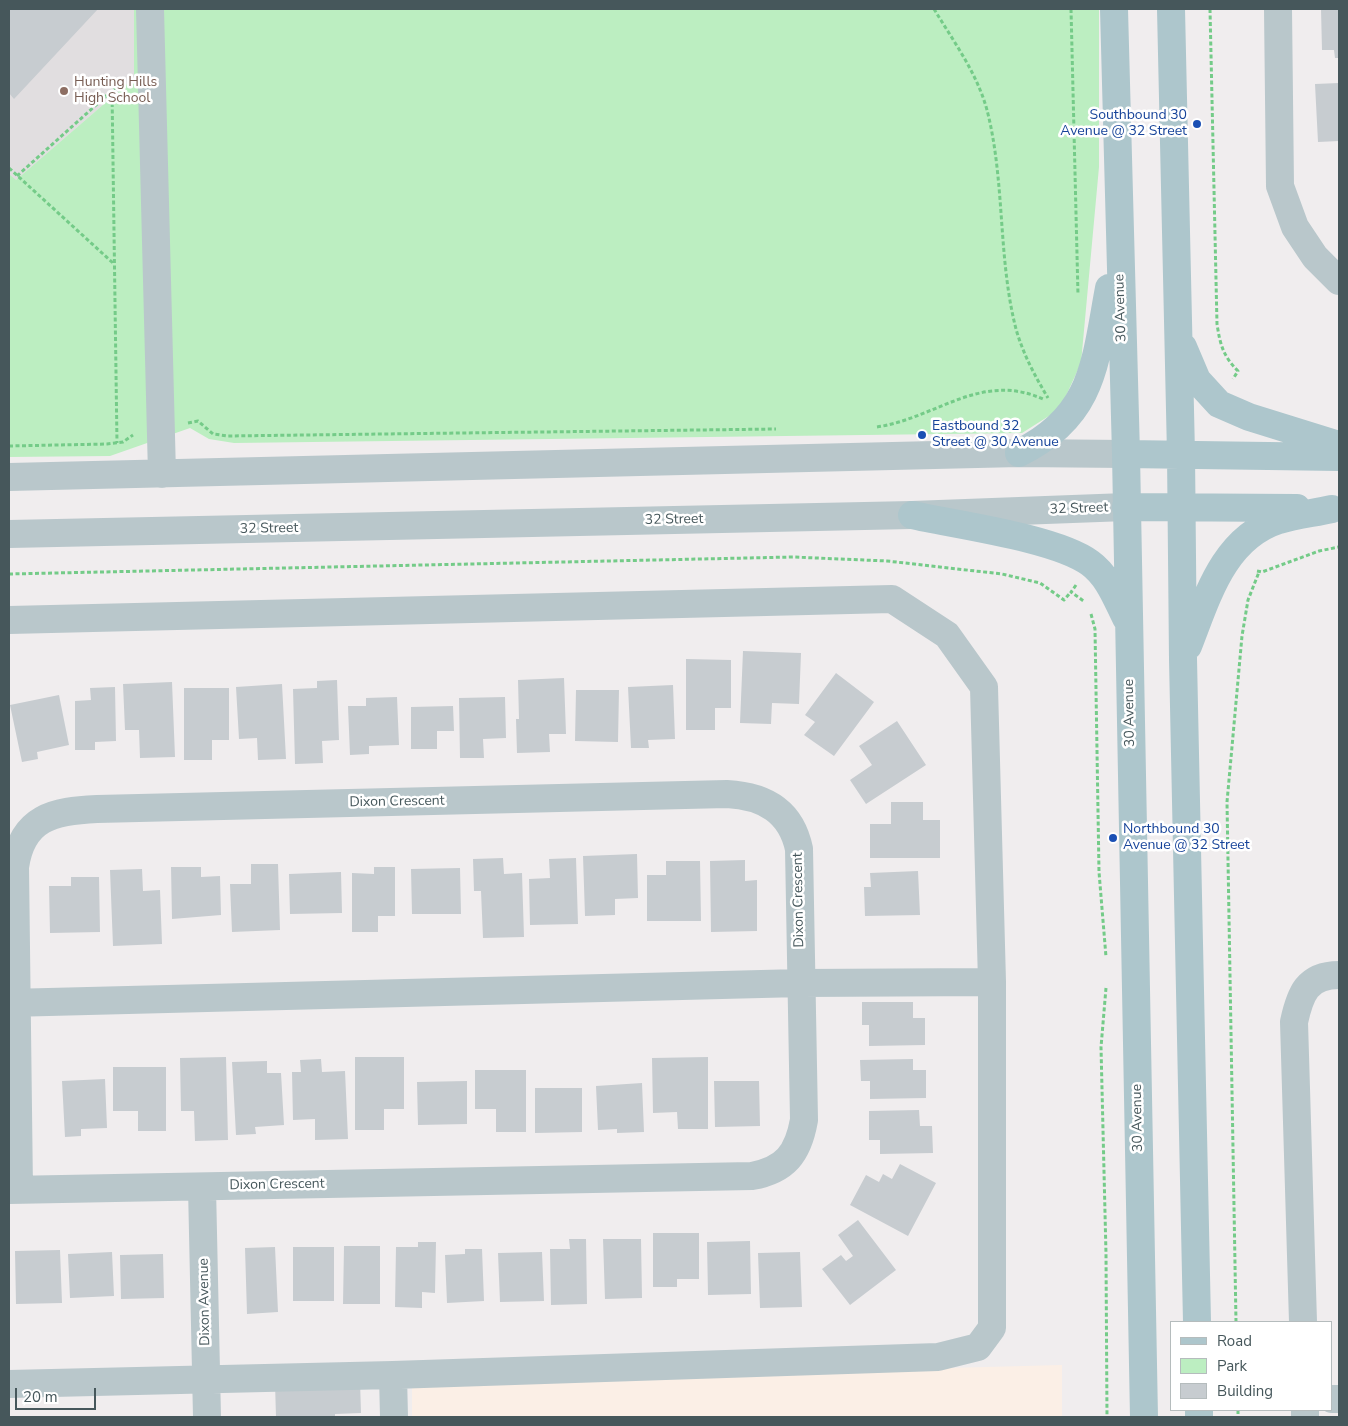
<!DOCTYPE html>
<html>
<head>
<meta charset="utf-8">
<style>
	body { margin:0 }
	#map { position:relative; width:1348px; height:1426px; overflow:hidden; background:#f0edee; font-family:"Nunito Sans",sans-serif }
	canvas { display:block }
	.frame { position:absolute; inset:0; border:10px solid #46575b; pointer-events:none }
	.legend { position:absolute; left:1170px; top:1321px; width:162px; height:90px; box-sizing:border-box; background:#fff; border:1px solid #b5bcbd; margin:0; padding:6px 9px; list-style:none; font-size:15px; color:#46575b }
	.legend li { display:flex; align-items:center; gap:10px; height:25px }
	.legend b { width:25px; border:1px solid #b5bcbd }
	.scale { position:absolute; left:15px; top:1388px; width:81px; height:22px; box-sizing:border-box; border:2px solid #46575b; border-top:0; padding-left:6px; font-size:15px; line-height:18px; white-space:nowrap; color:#46575b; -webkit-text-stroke:4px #fff; paint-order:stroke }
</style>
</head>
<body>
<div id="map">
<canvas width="1348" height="1426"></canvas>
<div class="frame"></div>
<ul class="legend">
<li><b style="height:6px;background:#adc6cc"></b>Road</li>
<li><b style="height:14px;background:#bceec1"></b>Park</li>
<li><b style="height:14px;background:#c7ccd0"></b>Building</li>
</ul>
<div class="scale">20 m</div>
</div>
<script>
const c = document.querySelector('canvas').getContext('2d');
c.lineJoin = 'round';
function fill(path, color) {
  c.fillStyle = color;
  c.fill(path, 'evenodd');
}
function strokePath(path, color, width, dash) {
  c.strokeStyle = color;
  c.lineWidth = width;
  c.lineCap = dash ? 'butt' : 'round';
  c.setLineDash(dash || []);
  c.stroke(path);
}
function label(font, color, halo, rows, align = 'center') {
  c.font = font + ' "Nunito Sans",sans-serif';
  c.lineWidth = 5;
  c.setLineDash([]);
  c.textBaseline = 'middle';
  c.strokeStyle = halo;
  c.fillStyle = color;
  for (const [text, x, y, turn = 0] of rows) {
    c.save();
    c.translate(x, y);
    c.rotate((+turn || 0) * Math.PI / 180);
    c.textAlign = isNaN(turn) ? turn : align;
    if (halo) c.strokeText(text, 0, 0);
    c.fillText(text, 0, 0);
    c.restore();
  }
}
fill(new Path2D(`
	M1062,1365V1417H412V1382Z`), '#fbefe6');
fill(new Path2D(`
	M9,9H134V78L15,181L9,174Z`), '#e1dee0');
fill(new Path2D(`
	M134,9H1099V167L1081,363L1060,409L1022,433L234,443L209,439L190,428L110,456L9,457V174L16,180L134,78Z`), '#bceec1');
fill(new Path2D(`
	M9,9H98L14,99L9,93Z
	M1321,9H1339V58H1335L1334,50H1322Z
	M1339,83V141L1318,142L1315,84Z
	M743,651L801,653L799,704L772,703L771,724L740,723Z
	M686,659L731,660V708H715V730H686Z
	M836,673L874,702L834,756L804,735L815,722L805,715Z
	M564,678L566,734H549L550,752L517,753L516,719H519L518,680Z
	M337,680L339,740L322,741L323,763L295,764L293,689L317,688V681Z
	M172,682L175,757L140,758L139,730H125L123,684Z
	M282,684L286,759L258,760L257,738L239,739L236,687Z
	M673,685L675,739L648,740L649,748H631L628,687Z
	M115,687L116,741L95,742V750H75V701L91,700L90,688Z
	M184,688H229V740H212V760H184Z
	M576,690H619L618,742L575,741Z
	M59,695L69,745L37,752L38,759L22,762L10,705Z
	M397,697L399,745L369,746V754L350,755L348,706H366V698Z
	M505,697L506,738L483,739L484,758H460L459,698Z
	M453,706L454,731H437V749H411V707Z
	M897,721L926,765L866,804L850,780L872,765L859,746Z
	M891,802H923V820H940V858H870V824H891Z
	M637,854L638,898L615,899V915L585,916L583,856Z
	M503,858L504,874L522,873L524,937L483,938L481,891H474L473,859Z
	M576,858L578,924L530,925L529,879L550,878L549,859Z
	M745,860V881L757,880V931L711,932L710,861Z
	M666,861H700L701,921H647V875H666Z
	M251,864H278L280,930L232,932L230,884H251Z
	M171,867H201V877L220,876L221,915L172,919Z
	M374,867H395V916H378V932H352V873L374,874Z
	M460,868L461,914H412L411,869Z
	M142,869L143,891L160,890L162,944L113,946L110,870Z
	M918,871L920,915L865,916L864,887H871L870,873Z
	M341,872L342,913L290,914L289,874Z
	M71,877H99L100,932L50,933L49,886H71Z
	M862,1002H913V1018H925V1045L869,1046V1025H862Z
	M226,1057L228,1140L195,1141L194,1111H181L180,1058Z
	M355,1057H404V1109H384V1130H355Z
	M708,1057V1129H678L677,1112L653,1113L652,1058Z
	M321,1059L322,1072L345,1071L348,1139L315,1140V1119L293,1120L292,1072H301L300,1060Z
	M913,1059V1070H926V1098L870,1099V1081H861L860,1060Z
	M267,1061V1073H281L284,1125L255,1127L256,1134L236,1135L232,1062Z
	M113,1067H166V1131H138V1111H113Z
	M475,1070H526V1132H496V1109H475Z
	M105,1079L107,1128L81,1129V1136L65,1137L62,1081Z
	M467,1081V1124L418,1125L417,1082Z
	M714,1081H759L760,1126L715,1127Z
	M642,1083L644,1132L617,1133V1129L598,1130L596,1086Z
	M535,1088H582V1132L535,1133Z
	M919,1110L920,1126H932L933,1153L880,1154V1140H869V1111Z
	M900,1164L936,1183L908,1236L850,1205L866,1175L879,1182L883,1174L892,1179Z
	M858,1220L896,1270L850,1305L822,1269L841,1255L846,1261L853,1256L838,1235Z
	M653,1233H699V1279H677V1287H653Z
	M569,1239H586L587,1304L551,1305L550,1249H570Z
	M603,1239H641L642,1298L605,1299Z
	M750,1241L751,1294L708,1295L707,1242Z
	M418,1242H436L435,1293L422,1292V1308L395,1307L396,1247H418Z
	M344,1246H380V1304H343Z
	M275,1247L278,1312L247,1314L245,1248Z
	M293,1247H334V1301H293Z
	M465,1249H482L484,1301L447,1303L445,1255L465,1254Z
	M60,1250L62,1303L16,1304L15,1251Z
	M112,1252L114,1296L70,1298L68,1254Z
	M542,1252L544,1301L500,1302L498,1253Z
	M800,1252L802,1307L760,1308L758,1253Z
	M163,1254L164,1298L121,1299L120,1255Z
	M360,1381L361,1413L335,1414V1417H276L275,1383Z`), '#c7ccd0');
strokePath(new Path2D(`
	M934,9C954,42 979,76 988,114C1005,184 998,259 1016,329C1023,354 1035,376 1048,398
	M1071,9L1078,295
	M1210,9L1217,324C1220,344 1223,356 1238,371L1233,379
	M112,90L117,443
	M9,168L113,263
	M17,176L125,79
	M188,423L198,421L213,434L228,436L776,429
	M877,427C937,418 982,370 1045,400
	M9,446L107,444L123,442L133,435
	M1257,571L1262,572L1319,551L1339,547
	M9,574L793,557L887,561L1002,574L1040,583L1064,600L1071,592
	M1076,585L1071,592L1085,602
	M1091,614L1095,629L1099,872L1106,957
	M1106,988L1101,1047L1106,1254L1107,1417
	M1236,1322L1227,802L1242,636L1248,600L1259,572
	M1238,1410V1417`), '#74cb88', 3, [4, 2.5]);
strokePath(new Path2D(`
	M150,9L162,474
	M1278,9L1280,186L1295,227L1315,257L1339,281
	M9,477L1019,453L1126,454
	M9,534L912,515L1126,507
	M9,620L892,599L947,635L984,687L992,982V1328L978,1347L938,1357L393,1375L9,1384
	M9,1003L801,983L992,982
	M202,1187L207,1417
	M9,1190L752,1176C785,1170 798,1154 804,1120L799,849C791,811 764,796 727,794L97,809C54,811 22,817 15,867L19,1190
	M1303,1322L1294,1022C1300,994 1307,975 1339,975
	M393,1375L394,1417
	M1332,1399H1339
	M1305,1410V1417`), '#b9c7cb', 28);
strokePath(new Path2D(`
	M1114,9L1126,454L1144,1417
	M1171,9L1181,454L1183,659L1197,1322
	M1183,347L1197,380L1219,404L1249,417L1339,445
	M1019,453C1094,416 1095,363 1109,288
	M1126,454L1339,457
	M1126,507L1297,508
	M912,515C957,525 1056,538 1090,563C1108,576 1116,598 1126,618
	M1188,646C1207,598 1223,538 1279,520C1296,515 1314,513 1332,509
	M1199,1410V1417`), '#adc6cc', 28);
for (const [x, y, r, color] of [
	[64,91,5,"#8d6e63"],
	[1197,124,5,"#1a4fb4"],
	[922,435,5,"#1a4fb4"],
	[1113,838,5,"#1a4fb4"]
]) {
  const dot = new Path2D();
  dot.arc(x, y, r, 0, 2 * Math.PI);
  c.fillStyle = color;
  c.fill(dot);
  strokePath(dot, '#fff', 2);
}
label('14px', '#785e54', '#fff', [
	["Hunting Hills",74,83],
	["High School",74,99]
], 'left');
label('14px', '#164399', '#fff', [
	["Southbound 30",1187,116,"right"],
	["Avenue @ 32 Street",1187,132,"right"],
	["Eastbound 32",932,427],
	["Street @ 30 Avenue",932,443],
	["Northbound 30",1123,830],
	["Avenue @ 32 Street",1123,846]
], 'left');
label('14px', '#46575b', '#fff', [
	["30 Avenue",1121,308,-92],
	["32 Street",1079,509,-2],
	["32 Street",674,520,-1],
	["32 Street",269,529,-1],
	["30 Avenue",1130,713,-91],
	["Dixon Crescent",397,802,-1],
	["Dixon Crescent",799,900,-91],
	["30 Avenue",1138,1118,-91],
	["Dixon Crescent",277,1185,-1],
	["Dixon Avenue",205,1302,-91]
]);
</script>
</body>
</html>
